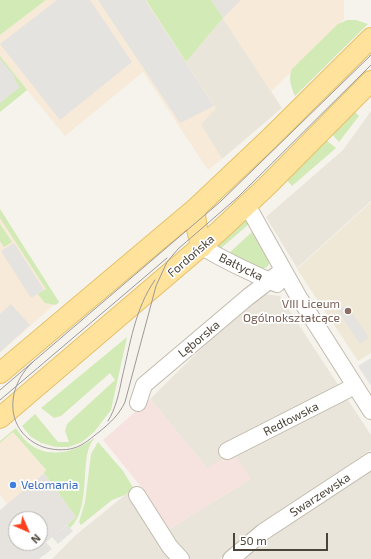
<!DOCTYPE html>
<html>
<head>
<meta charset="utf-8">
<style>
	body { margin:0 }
	#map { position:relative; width:371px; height:559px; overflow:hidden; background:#f6f3ec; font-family:"Exo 2",sans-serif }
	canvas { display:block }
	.north { position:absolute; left:8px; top:511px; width:40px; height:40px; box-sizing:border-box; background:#fff; border:1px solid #b7b4b0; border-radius:50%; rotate:135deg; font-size:11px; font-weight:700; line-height:16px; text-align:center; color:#4b4439 }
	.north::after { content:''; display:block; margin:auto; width:14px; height:18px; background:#fc3f1d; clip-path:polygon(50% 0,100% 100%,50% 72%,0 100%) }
	.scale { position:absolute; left:233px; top:533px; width:95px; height:18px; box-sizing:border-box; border:2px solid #4b4439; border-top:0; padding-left:5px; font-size:12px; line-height:14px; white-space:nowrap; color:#4b4439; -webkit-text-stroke:3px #fff; paint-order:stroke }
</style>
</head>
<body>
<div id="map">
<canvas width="371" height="559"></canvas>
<div class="north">N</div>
<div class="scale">50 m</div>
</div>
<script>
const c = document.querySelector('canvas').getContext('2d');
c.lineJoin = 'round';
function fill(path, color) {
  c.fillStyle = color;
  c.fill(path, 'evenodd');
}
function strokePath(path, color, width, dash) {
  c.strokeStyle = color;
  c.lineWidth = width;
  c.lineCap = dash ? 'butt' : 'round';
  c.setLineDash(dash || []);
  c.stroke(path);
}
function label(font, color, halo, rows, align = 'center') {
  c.font = font + ' "Exo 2",sans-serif';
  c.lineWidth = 3.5;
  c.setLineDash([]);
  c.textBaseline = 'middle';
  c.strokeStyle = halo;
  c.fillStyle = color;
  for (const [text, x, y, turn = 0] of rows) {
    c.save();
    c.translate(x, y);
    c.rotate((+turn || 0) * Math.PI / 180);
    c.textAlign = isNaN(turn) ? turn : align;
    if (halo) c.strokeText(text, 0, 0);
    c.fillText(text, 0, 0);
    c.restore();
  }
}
fill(new Path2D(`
	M223,18L282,108L222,159L201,125L186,62Z
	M371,111V201L297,268L266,217L343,150Z
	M263,294L280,296L371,435V450L249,532L220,559H52L77,534L125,495L136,488L170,546L169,529L251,479L207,468L150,399L210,340Z
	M371,461V559H231Z`), '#eae5da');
fill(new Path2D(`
	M46,0H146L216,108L201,125L222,159L208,170L143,72L65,136L27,90L0,112V35Z
	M241,0H344V19L271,92L223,18Z
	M0,209L58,301L0,353Z
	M13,432L46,471L7,504L0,494V443Z`), '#f7ead8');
fill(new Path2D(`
	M211,0H241L223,18Z
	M44,473L76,517L26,559H0V510ZM16,519H40V543H16Z`), '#e6e2dd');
fill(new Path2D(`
	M371,202V353L358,361L297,269Z`), '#efe8d6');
fill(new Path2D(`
	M150,399L207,468L234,453L251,479L169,529L147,494L103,440Z`), '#f6e3e0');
fill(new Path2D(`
	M0,0H46L0,35Z
	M146,0H211L223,18L186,62Z
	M347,20H356L368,24L295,96C291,87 288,78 292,69L338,24Z
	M0,56L27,90L0,112V103L19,87L14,79L15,77L0,59Z
	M355,112L359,116L339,142L331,133L352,113Z
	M326,140L336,148L292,186L287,180Z
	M0,209L59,302L56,305L45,303L38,294L46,289L0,218Z
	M245,217L249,224L219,250L216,246Z
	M0,224L12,242L4,247L0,241Z
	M253,231L270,260L268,266L263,269L228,254Z
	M127,337L111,410L94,432L82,442L69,447H56L41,443L30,436L22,426L35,414L58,442H69L65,431L67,424L115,380L110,373L61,416L54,418L41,408Z
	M16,428C34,460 67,458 94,438V439C78,456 93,507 70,528L67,525L76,517L44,473L46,470L13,432L0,443V441Z
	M98,442L123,471L134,489L125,495L112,500L81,525L79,522L85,502L91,454Z`), '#d2eab5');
fill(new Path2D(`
	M57,0H90L132,62L60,120L0,44Z
	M98,0H145L214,106L180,123Z
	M0,59L15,77L14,79L20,87L0,103Z
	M14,243L44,290L31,298L1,251Z
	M11,304L30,325L0,352V314Z
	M347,305L369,338L360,344L338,310Z
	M371,358V386L358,366Z
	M67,525L73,531L58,544L52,537Z
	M46,542L52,549L39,559H26Z`), '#e5e3e0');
const minor = new Path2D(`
	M247,205L298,296L371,411
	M202,247C226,261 251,273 277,284
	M138,403L144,385L248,297L283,270
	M227,451L347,390L354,384
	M137,495L170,547L181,559
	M231,559L263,532L371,461`);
const major = new Path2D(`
	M195,209C195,223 197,233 202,247
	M0,373L195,209L268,140L371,38
	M0,418L218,232L267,186L371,81`);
strokePath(minor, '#c2bbae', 18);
strokePath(major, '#e6c16a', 22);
strokePath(minor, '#fff', 16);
strokePath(major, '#ffe39c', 20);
strokePath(new Path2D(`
	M33,362C5,387 4,432 43,447C53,450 64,451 74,448C84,445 91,438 99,432C110,423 119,415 125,402L156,286L167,262L178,249L238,197L371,65
	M0,390L220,202L371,55
	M0,400L167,258
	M108,421C116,408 119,393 122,378C130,345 135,308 155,280`), '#9a9a9a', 1);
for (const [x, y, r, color] of [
	[348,311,4,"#8d6e63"],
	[13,485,4,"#3f7fe0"]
]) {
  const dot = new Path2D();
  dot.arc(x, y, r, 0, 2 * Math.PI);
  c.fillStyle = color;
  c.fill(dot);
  strokePath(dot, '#fff', 1.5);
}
label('12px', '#4b4439', '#fff', [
	["Fordońska",191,256,-41],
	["Bałtycka",241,267,26],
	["Lęborska",199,339,-40],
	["Redłowska",291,419,-27],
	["Swarzewska",320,495,-33]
]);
label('12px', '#785e54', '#fff', [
	["VIII Liceum",340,304],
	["Ogólnokształcące",340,318]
], 'right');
label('12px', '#366cbe', '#fff', [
	["Velomania",21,485]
], 'left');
</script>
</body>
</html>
